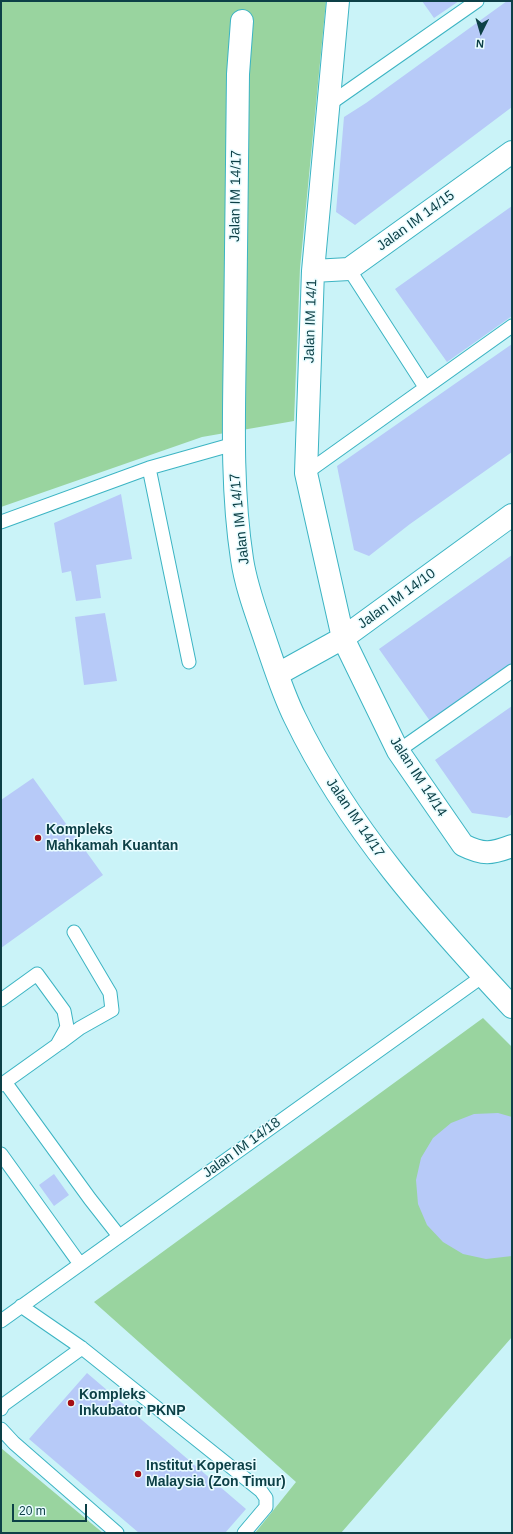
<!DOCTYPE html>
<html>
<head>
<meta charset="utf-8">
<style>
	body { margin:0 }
	#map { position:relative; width:513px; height:1534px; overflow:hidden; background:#caf3f8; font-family:Helvetica,sans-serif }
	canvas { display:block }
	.frame { position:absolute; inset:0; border:2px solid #0d4047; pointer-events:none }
	.north { position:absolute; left:461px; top:12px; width:40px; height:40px; -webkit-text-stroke:3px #e8fcff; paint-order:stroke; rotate:185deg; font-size:11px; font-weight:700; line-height:16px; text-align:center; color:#0d4047 }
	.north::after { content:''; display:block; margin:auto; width:14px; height:18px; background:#0d4047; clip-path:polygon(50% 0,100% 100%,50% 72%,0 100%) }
	.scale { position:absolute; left:12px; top:1504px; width:75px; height:18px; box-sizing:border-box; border:2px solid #0d4047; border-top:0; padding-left:5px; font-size:12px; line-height:14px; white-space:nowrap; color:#0d4047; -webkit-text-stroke:3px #e8fcff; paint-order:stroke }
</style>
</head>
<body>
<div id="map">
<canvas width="513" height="1534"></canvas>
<div class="frame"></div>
<div class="north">N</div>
<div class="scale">20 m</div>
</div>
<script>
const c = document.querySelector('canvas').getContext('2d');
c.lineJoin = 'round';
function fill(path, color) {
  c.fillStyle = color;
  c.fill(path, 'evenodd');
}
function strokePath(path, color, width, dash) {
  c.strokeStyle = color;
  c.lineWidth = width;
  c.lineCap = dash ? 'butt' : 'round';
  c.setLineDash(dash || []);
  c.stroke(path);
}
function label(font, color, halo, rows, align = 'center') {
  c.font = font + ' Helvetica,sans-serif';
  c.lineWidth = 3;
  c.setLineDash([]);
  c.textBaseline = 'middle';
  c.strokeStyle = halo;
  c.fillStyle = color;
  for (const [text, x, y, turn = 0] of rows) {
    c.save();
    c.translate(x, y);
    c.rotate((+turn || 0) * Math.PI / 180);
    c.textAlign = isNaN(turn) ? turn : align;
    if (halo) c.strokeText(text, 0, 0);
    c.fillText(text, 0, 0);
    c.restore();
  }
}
fill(new Path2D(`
	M1,1H326L300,268L294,421L202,437L1,507Z
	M483,1018L512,1047V1337L341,1533H255L296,1482L94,1302Z
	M1,1448L103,1533H1Z`), '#99d49f');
fill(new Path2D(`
	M422,1H459L434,18Z
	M507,1H512V107L355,225L336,212L344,117L366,103Z
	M512,206V316L447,362L395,289Z
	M512,344V452L410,524L369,556L354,550L337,466Z
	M121,494L132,559L96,565L101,598L76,601L71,571L62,573L54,523Z
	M512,555V664L430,721L379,649Z
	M105,613L117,681L84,685L75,617Z
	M512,706V814L507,818L472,813L435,760Z
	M33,778L103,875L1,948V800Z
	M498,1113L512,1117V1256L486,1259L463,1254L443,1242L427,1225L418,1204L416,1180L421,1158L433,1138L451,1123L474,1114Z
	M54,1174L69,1195L54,1206L39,1185Z
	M87,1373L246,1509L225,1533H139L29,1439Z`), '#b7caf8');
const service = new Path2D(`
	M328,105L477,1
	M349,269L425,387
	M149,468L189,662
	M306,473L512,326
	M1,522L149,468L234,444
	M398,751L512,671
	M1,1000L37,974L64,1011L67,1027L57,1045L1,1085
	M60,1043L80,1028L112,1010L110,993L74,932
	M5,1082L90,1199L119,1236
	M1,1154L80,1264
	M21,1306L82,1348L261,1491L266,1498V1507L244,1533
	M1,1321L483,976
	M1,1409L3,1405L82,1348
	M1,1429L14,1443L117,1533`);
const minor = new Path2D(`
	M338,1L313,271L306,473L343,638L398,751L463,845C483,855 491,854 512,846
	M242,21L238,74C237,162 236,251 235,339C234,412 231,487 242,559C246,587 257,615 266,642C275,668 283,694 295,718C348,828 430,919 512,1007
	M313,271L349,269L512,152
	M278,674L343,638L512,515`);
strokePath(service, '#3cb4c3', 15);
strokePath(minor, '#3cb4c3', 24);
strokePath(service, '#fff', 13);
strokePath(minor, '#fff', 22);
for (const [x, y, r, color] of [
	[38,838,4,"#a50f15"],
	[71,1403,4,"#a50f15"],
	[138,1474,4,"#a50f15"]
]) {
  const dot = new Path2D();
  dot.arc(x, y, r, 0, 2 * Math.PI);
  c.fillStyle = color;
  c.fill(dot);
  strokePath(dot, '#e8fcff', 1.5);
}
label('14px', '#0d4047', '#e8fcff', [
	["Jalan IM 14/17",236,196,-89],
	["Jalan IM 14/15",416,221,-36],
	["Jalan IM 14/1",311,321,-88],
	["Jalan IM 14/17",240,519,-96],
	["Jalan IM 14/10",397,599,-36],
	["Jalan IM 14/14",418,777,57],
	["Jalan IM 14/17",355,818,56],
	["Jalan IM 14/18",242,1148,-36]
]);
label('bold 14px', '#0d4047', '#e8fcff', [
	["Kompleks",46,830],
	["Mahkamah Kuantan",46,846],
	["Kompleks",79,1395],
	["Inkubator PKNP",79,1411],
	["Institut Koperasi",146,1466],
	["Malaysia (Zon Timur)",146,1482]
], 'left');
</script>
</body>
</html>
